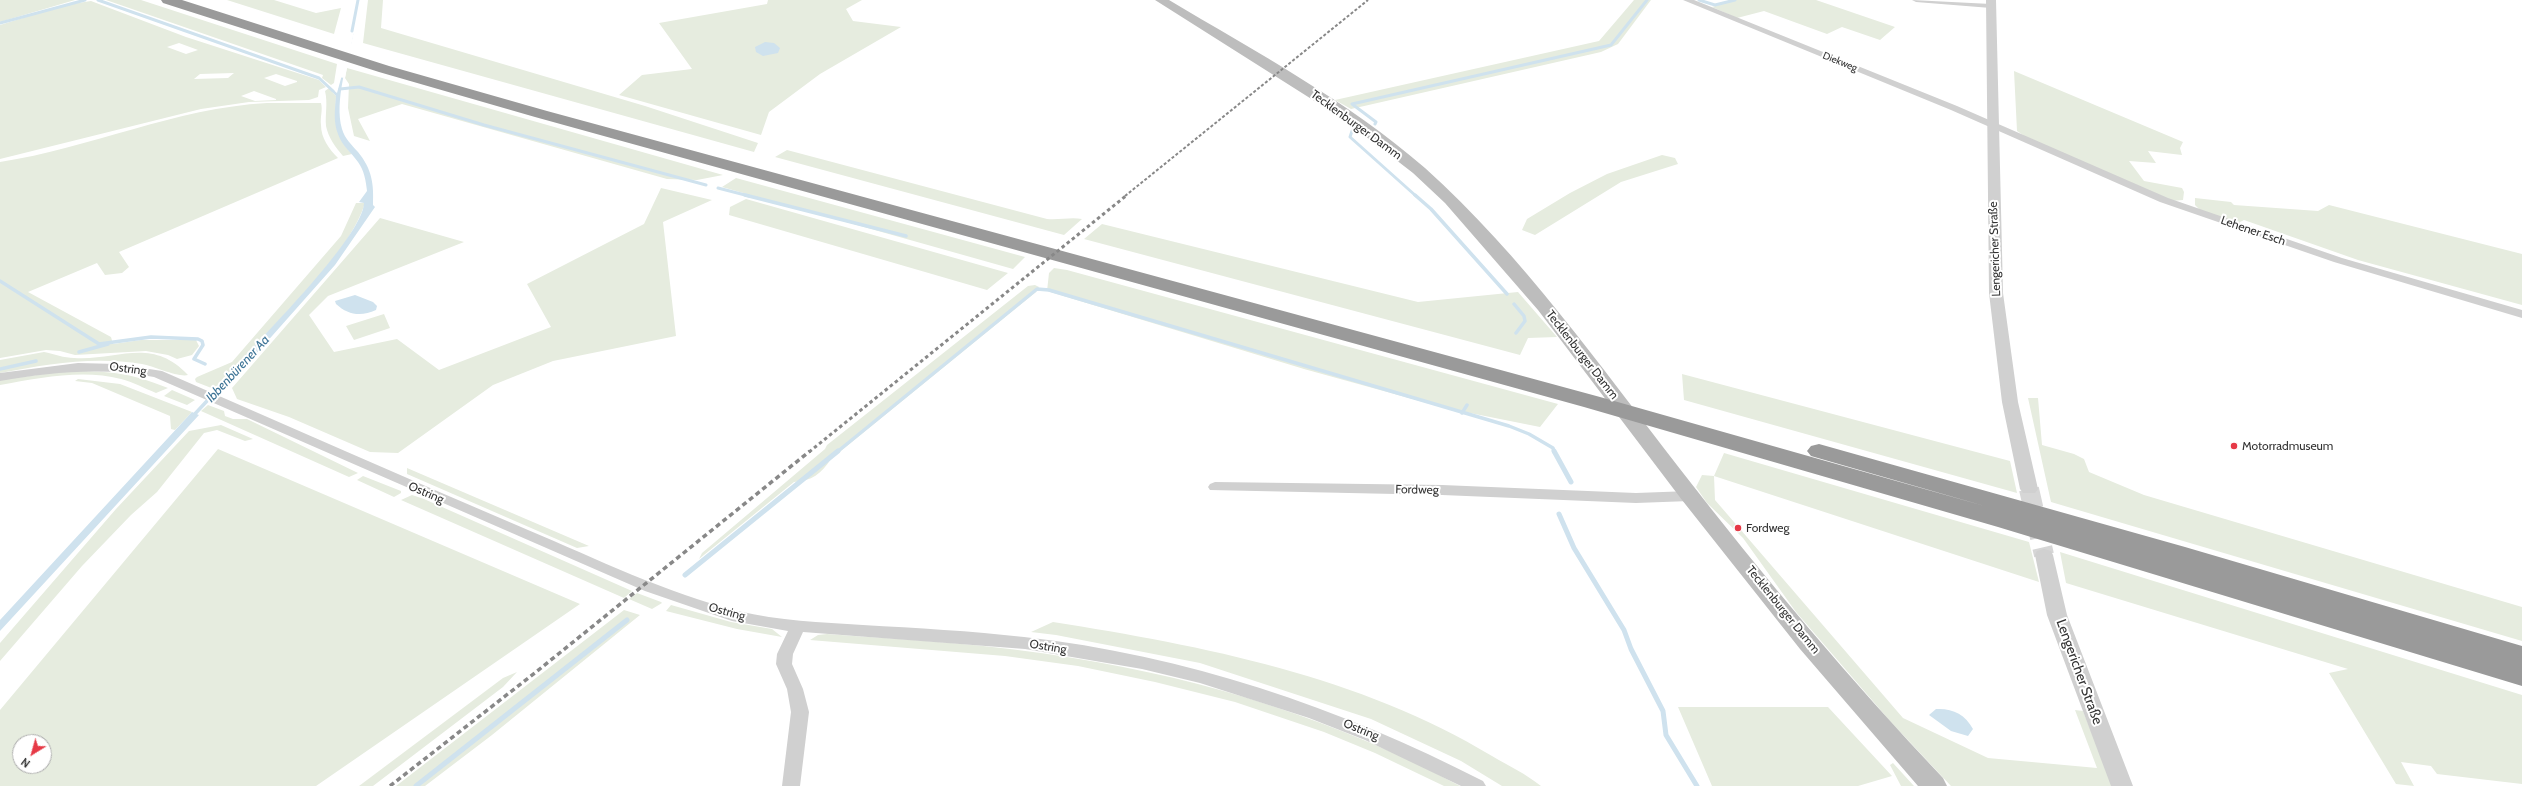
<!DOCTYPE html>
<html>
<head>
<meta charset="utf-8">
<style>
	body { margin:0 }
	#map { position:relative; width:2522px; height:786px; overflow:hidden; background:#fff; font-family:Cabin,sans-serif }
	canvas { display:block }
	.north { position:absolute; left:12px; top:734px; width:40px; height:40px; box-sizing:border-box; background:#fff; border:1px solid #adadad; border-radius:50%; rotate:217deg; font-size:11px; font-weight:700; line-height:16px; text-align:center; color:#333 }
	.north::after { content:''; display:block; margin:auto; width:14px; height:18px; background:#e63946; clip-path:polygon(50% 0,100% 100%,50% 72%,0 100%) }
</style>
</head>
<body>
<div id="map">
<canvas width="2522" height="786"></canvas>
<div class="north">N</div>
</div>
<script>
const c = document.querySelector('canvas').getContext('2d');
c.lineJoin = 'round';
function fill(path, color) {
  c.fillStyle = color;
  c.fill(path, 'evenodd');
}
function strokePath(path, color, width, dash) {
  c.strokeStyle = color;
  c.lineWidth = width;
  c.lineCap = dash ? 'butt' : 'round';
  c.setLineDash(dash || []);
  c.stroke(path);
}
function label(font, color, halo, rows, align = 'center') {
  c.font = font + ' Cabin,sans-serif';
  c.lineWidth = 4;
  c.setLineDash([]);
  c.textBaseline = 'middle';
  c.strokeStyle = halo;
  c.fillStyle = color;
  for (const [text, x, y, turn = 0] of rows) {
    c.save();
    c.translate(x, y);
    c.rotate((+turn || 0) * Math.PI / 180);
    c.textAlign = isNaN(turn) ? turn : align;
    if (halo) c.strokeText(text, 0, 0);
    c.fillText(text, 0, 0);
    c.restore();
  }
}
fill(new Path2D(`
	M0,0H75L0,22Z
	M106,0H141L337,64L334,83L331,85L322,78L323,75Z
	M227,0H274L316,13L341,8L334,34Z
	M368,0H383L381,28L645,106L758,143L754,152L363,43Z
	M768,0H862L846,9L853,21L901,27L820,74L769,112L761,135L619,95L642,75L692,69L659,23L767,4Z
	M1634,0H1651L1618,44L1601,52L1351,109L1335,100L1599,41Z
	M1736,0H1816L1895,27L1880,40L1842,27L1827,34L1764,11L1737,18L1712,7Z
	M91,1L186,37L319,80L326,87L319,90L318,97L309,100L249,102L201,109L0,159V25L65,5ZM179,43L198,50L186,54L167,47ZM234,73L228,78L194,79L200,74ZM276,74L297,81V82L285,86L264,78ZM254,91L276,99V100L255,101L241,96Z
	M347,68L723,175L697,180L667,179L402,104L358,119L370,141L354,136L348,108L349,84L345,78Z
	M2014,71L2183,142L2180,148L2182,155L2148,151L2156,163L2129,161L2144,181L2182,188L2184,192L2183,200L2171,201L2026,137L2017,131Z
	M329,88L336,96C335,120 335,136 352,154L343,156C336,148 328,137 326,126C325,114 328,103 325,91Z
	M267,103H321C323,110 320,117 321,125C321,138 329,149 338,158L119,252L129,267L122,273L105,275L97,263L28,292L111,337L113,344L141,340H196L199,346L192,355L177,359L168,355L146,351L75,355L60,351L46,350L0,358V162C91,148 175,108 267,103Z
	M787,150L1047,219C1060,220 1071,217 1082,219L1064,235L775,157Z
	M1662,155L1675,158L1678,164L1621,182L1535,235L1522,230L1527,219L1570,193L1607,174Z
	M736,178L1025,257L1013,269L722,187Z
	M661,188L712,200L663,222L676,336L553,361L493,385L398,453L370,452L289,417L237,399L232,388L380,218L464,242L328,296L309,315L334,352L397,339L439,370L551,327L527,284L644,224Z
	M2195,198L2231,202L2234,205L2318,211L2329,205L2522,254V305L2358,260L2244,220L2238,223L2200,210L2195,205Z
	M746,199L1008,273L987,290L729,215L730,207Z
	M356,203H364V206C346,259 270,328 231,371L224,374L227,375L214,389L196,382L195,379L197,377L232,362L341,236Z
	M1102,224L1418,302L1518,292L1557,337L1528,338L1520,355L1084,239Z
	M1054,268L1067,270L1558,404L1540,427L1445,408L1304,369L1047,291L1049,273Z
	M1035,285L1039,287L1036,292L831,459C821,474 812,481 794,482L699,559L702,553L825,449L827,445L1028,286Z
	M384,314L390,328L354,340L346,326Z
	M44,352C54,354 64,358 74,358C118,361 151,336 188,375C179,378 154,366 142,364C93,356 48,364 0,373V360Z
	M66,371C109,371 128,372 168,388L156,393C144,388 133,382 121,379C83,369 39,378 0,385V380Z
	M1682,374L2010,461L2017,493L1684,400Z
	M78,379L120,384L192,412L175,430L171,429L170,416L92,383L75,381Z
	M172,390L195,400L187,405L164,396Z
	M2028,398H2038L2042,445L2074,454L2084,459L2089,472L2144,495L2522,607V641L2051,502Z
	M208,405L224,411L225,416L233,419H247L358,473L349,477L201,411Z
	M221,425L253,439L245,441L217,430L204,433L157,492L131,515L82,566L0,661V643L116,509L189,431Z
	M218,449L580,604L316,786H0V710ZM20,742H44V766H20Z
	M1724,453L2029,542L2039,582L1714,476L1715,500L1903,718L1988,758L2097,768L2075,710L2083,711L2113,786H1951L1890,721L1796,612L1743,538L1707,503L1696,487L1702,475L1714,476Z
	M407,468L589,546L577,548L407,474Z
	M363,476L401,491V493L394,497L357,480Z
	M412,495L424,499L632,591L624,598L401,500Z
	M2060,552L2522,695V784L2437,774L2431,766L2401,762L2414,786L2396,784L2329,673L2348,669L2066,583Z
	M637,593L661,602L662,603L652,609L629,599Z
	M671,605L731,622L772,629L782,637L737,629L666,611Z
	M624,610L640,615L492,735L425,786H396Z
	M1053,622C1204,646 1360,676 1492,756C1509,766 1526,774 1541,786H1502L1461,761L1371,719L1200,663L1056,635L1031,632Z
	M827,634C909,640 992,644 1073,658C1206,679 1342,722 1460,786H1444L1375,753L1324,732L1235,702L1155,682L1078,666L1005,656L810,640L818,635Z
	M517,672L503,687L373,786H359L503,678Z
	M1678,707H1828L1892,776L1858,786H1712Z
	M1893,763L1914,786H1901L1890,765Z`), '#e6ecdf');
fill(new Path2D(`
	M354,31C348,60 334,101 342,129C345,139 351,144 358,152C372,169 374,184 373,205L375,207L335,265L233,380L220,392L214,389L227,376L224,374L231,371C257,342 363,237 364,203L359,202L367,191C366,181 364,170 358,162C351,152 342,146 338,134C333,122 335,109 336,96L329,88L330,87L337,93Z
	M765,42L774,43L780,48L778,53L763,56L756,52L755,47Z
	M355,295L373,302L377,306L376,310C361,317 348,315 336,304L335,301Z
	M192,412L199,415L0,631V620Z
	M1936,709C1952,708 1965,714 1973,729L1968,736L1951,731L1929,715Z`), '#cfe2ee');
fill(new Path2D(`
	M347,31H354L345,78L338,77Z`), '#fff');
strokePath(new Path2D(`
	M98,0L319,78L333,91
	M1699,0L1715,5L1735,0
	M0,23L85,0
	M352,31L358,0
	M340,89L359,87L484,125L706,185
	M1375,124L1376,122L1352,104L1611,45L1647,0
	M1352,131L1350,137L1416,196
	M718,188L749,196`), '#cfe2ee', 3);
strokePath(new Path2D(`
	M745,195L906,236
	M1415,195L1431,209L1507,294
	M0,281L99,344L151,337L198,339L202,341L203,345L194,359L205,364
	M1514,304L1524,316L1525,321L1516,333
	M79,352L108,344
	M0,369L36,361
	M1462,413L1467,405
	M193,416L219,388
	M837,452L1037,289L1049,290L1509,426L1529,434L1553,448L1554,452`), '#cfe2ee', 3.5);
strokePath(new Path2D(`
	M1554,451L1571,482
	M1559,514L1574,548L1624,630L1631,649L1663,711L1666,735L1697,786
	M685,575L838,451
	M416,786L627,620`), '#cfe2ee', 5);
strokePath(new Path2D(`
	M2029,489L2044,555`), '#d6d6d6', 20, [20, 10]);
fill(new Path2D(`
	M1683,0H1694L1957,106L2168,198L2342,258L2522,310V318L2334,262L2160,202L1951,110Z
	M1912,0L1991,4L1995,6L1991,8L1916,2Z
	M78,363L117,364L162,371C284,424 406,478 528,530C597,559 666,593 738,611C779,621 821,622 863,625C917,628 971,631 1024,637C1185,655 1339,707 1483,781L1486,786H1461L1365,740L1309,718L1200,683L1142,669L1025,649L803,632L793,654L792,664L803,689L809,712L800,786H782L791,712L787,689L776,664L777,654L788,631L732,621L645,591L154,377C102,367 52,372 0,381V373Z
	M1215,482L1442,485L1636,493L1690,491L1697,496L1690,501L1636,503L1442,495L1210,490L1208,487L1210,484Z`), '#d0d0d0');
fill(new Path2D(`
	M1986,0H1996L2003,293L2018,402L2038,489L2035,493H2023L2020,489L2002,402L1989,293Z
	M2044,549L2051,551L2053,555L2067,615L2133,786H2111L2047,615L2035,555L2037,551Z`), '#d0d0d0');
fill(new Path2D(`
	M1155,0H1169C1256,52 1348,101 1425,168C1523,256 1600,366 1680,469C1763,576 1850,680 1943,778L1947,786H1918L1800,649L1682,500L1538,310L1445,203L1413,173L1343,119Z`), '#bdbdbd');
fill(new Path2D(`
	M161,0H182L389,66L547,111L1600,397L1988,507L1811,456L1807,451L1811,446L1819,444L2185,547L2522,646V686L1998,527L1584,407L535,117L379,72L163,3Z`), '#9a9a9a');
strokePath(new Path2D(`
	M1125,196L1368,0`), '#888', 2, [3, 2]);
strokePath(new Path2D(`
	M809,452L1127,195`), '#888', 3, [3.5, 3]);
strokePath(new Path2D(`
	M390,786L536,672L810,451`), '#888', 3.5, [5, 3.5]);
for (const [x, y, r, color] of [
	[2234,446,4,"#e63946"],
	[1738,528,4,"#e63946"]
]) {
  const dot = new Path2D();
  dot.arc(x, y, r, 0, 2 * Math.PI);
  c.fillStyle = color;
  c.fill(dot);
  strokePath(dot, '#fff', 1.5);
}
label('10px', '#333', '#fff', [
	["Diekweg",1840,62,22]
]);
label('12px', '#333', '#fff', [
	["Tecklenburger Damm",1356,125,36],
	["Lehener Esch",2253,231,19],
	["Lengericher Straße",1995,249,-92],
	["Tecklenburger Damm",1582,355,52],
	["Ostring",128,369,8],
	["Fordweg",1417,490,1],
	["Ostring",426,493,23],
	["Tecklenburger Damm",1783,610,51],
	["Ostring",727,612,15],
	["Ostring",1048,647,9],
	["Ostring",1361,730,22]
]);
label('12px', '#333', '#fff', [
	["Motorradmuseum",2242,446],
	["Fordweg",1746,528]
], 'left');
label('italic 13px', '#3f7597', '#fff', [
	["Ibbenbürener Aa",238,369,-47]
]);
label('14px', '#333', '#fff', [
	["Lengericher Straße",2079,672,70]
]);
</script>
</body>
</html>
